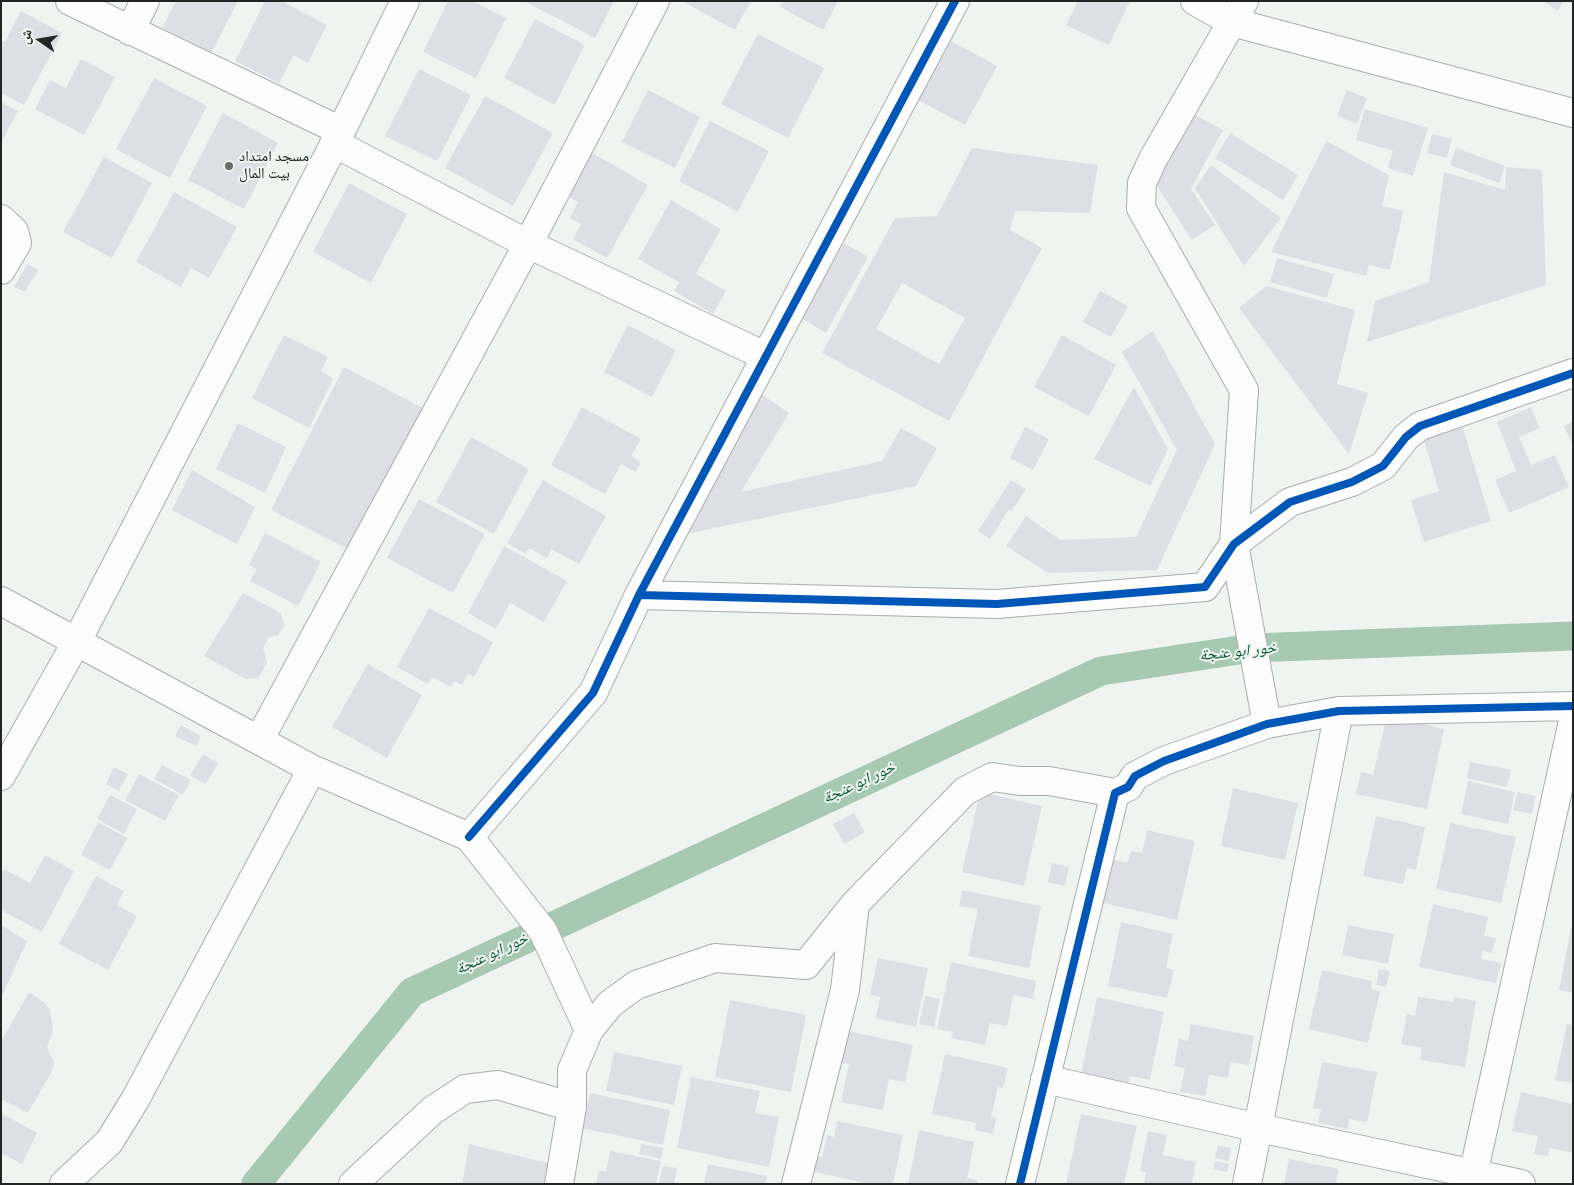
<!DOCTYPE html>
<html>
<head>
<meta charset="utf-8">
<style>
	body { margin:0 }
	#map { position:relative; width:1574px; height:1185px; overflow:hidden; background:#eff4f1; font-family:"Archivo Narrow","Noto Naskh Arabic",sans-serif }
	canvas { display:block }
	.frame { position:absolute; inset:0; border:2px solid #222523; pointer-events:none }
	.north { position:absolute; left:15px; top:15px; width:50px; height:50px; -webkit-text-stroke:4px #eef5f0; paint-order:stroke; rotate:283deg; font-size:14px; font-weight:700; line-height:20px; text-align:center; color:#222523 }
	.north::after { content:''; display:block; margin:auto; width:18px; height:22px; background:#222523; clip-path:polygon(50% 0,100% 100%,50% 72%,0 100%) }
</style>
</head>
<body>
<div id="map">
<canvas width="1574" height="1185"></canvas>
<div class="frame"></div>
<div class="north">ش</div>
</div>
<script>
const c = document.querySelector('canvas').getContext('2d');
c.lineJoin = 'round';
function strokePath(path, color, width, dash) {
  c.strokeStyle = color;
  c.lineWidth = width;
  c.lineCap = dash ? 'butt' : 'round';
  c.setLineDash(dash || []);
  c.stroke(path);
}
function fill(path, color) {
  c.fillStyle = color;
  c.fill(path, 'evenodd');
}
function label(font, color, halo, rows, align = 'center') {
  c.font = font + ' "Archivo Narrow","Noto Naskh Arabic",sans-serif';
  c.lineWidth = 4;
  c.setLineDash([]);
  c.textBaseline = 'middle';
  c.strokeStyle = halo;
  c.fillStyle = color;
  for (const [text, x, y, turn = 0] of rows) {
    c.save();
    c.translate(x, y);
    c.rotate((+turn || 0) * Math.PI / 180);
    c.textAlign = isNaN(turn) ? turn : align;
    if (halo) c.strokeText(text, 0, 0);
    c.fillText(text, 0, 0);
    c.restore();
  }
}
strokePath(new Path2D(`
	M256,1184L412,992L1101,671L1252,648L1573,636`), '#a7c9b2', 29);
fill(new Path2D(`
	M176,1H238L211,53L162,28Z
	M265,1H281L327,25L308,63L294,55L279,83L235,61Z
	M448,1H472L506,18L476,78L423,52Z
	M524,1H614L595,38Z
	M682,1H751L735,30Z
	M783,1H838L823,30L780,7Z
	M1078,1H1130L1109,45L1066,25Z
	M1542,1H1563L1558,11Z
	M21,11L62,33L24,105L1,93V40L5,42Z
	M535,19L585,45L555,105L504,78Z
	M758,34L824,68L788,138L721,104Z
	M951,41L997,66L965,125L918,100Z
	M81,59L115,77L84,135L35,109L50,80L66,88Z
	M419,69L471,95L437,161L385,136Z
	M154,78L207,106L170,178L116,149Z
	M648,90L700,117L675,168L622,142Z
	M1347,90L1367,98L1357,124L1337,116Z
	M485,96L553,133L513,206L445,168Z
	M1,102L18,111L1,143Z
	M1365,109L1428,128L1413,176L1388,168L1393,151L1356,140Z
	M223,113L278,143L244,209L188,180Z
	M1192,113L1223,130L1191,189L1215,225L1192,240L1155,183Z
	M710,121L769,151L738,212L679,181Z
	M1230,133L1298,175L1283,200L1215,158Z
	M1432,134L1452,139L1447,158L1427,153Z
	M1326,141L1389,175L1382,206L1403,211L1390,270L1369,265L1366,276L1271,252Z
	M972,148L1098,165L1090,213L1015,211L1010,230L1042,248L949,421L822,353L895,218L937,216ZM902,283L965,318L939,364L876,329Z
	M1456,148L1505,166L1499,183L1450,165Z
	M587,150L648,185L607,258L573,239L581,224L570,218L578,202L562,193Z
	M104,157L152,183L112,258L63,232Z
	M1211,165L1281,218L1244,266L1195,188Z
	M1506,167L1542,170L1546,285L1367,342L1375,301L1429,282L1444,172L1505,190Z
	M349,183L407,214L371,283L313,252Z
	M174,192L237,227L209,278L191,268L181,287L136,262Z
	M671,200L721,229L696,274L726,291L713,314L674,291L679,282L638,259Z
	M844,243L868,257L826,333L801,318Z
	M1277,258L1334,274L1327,298L1270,282Z
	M27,264L38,270L25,292L14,287Z
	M1266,286L1355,310L1337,384L1368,393L1349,454L1239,308Z
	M1100,291L1128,306L1111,337L1083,322Z
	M628,325L676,350L652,397L604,372Z
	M1153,331L1215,444L1157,570L1048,573L1006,546L1026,516L1060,540L1136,537L1177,450L1122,352Z
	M284,335L328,357L321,371L333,379L309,428L252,398Z
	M1062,335L1116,365L1089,416L1034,387Z
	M344,367L423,408L350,550L271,510Z
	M1134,387L1168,449L1150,486L1094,459Z
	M760,393L789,413L741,492L882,461L901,428L937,448L916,486L681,535Z
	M582,407L641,439L631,456L641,462L636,472L621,464L605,494L551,465Z
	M1531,407L1540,428L1519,437L1531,465L1555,455L1569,487L1509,513L1495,480L1516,471L1497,422Z
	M1573,422V446L1564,426Z
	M238,423L286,447L265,493L216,469Z
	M1462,425L1491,521L1424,542L1411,500L1439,491L1423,437Z
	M1025,427L1049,439L1033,470L1010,458Z
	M471,437L529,469L494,534L436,502Z
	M192,470L255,507L237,544L172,510Z
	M543,480L606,516L579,564L551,549L547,558L529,548L526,554L507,543Z
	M1011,480L1026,489L1012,511L1009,509L990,539L978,531Z
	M419,499L485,534L453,593L387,558Z
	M265,533L321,562L298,606L250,581L257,569L249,565Z
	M504,546L567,581L544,622L510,603L496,629L468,613Z
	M243,593L281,613L284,626L278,635L269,637L263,648L267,663L258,678L246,679L204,656Z
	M429,608L493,642L474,677L468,673L462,685L454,681L451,687L432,677L428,684L397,667Z
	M368,664L422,695L387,758L332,727Z
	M1387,716L1444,729L1427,809L1356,794L1361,772L1373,775Z
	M181,725L201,736L196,746L175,736Z
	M203,754L218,763L206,784L190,776Z
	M1470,762L1511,770L1507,787L1467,778Z
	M162,765L191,780L183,795L154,779Z
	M114,767L128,774L119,791L106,784Z
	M139,774L179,795L165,821L125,800Z
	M1468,781L1515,792L1508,824L1461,814Z
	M1233,788L1298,803L1285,860L1221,846Z
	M980,792L1042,806L1024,886L962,872Z
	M1517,792L1536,796L1532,814L1513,810Z
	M110,795L137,809L124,834L97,819Z
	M854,813L865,832L844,844L833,824Z
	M1376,816L1425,827L1416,870L1407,868L1403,884L1363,876Z
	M98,822L127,838L110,870L81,855Z
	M1450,823L1516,837L1501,903L1436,889Z
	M1147,830L1195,841L1177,920L1100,902L1110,859L1127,863L1131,851L1142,853Z
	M45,855L74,871L42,932L1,910V875L4,869L30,883Z
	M1052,863L1069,867L1065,886L1048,882Z
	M96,876L124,891L117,905L137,916L108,970L59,944Z
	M962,890L1041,906L1029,968L968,956L978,909L959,906Z
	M1433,904L1488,917L1484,936L1496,938L1492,953L1483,951L1481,959L1501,963L1496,983L1419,967Z
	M1121,922L1173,934L1166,968L1174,970L1167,998L1108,986Z
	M1,925L27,941L3,994L1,993Z
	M1348,925L1394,934L1388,964L1342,955Z
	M1571,928L1573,929V993L1559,990Z
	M878,958L928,968L916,1027L876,1018L880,997L870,995Z
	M951,962L1036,981L1033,999L1013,995L1007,1026L990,1023L985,1045L951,1038L953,1032L937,1029Z
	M1379,969L1390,971L1386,987L1376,985Z
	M1322,970L1372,981L1371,989L1380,991L1368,1043L1309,1029Z
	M29,992L45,1003L50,1010L53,1030L47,1048L54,1062L52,1071L28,1113L1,1099V1042Z
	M925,996L940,999L934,1027L919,1024Z
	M1097,997L1164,1012L1150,1080L1130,1076L1128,1084L1081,1074Z
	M1418,997L1453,1002L1454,997L1476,1001L1465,1067L1420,1060L1422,1048L1401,1044L1407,1014L1415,1016Z
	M730,1000L806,1015L791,1092L715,1077Z
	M1191,1024L1254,1036L1249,1065L1231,1062L1228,1078L1209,1075L1205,1096L1180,1092L1185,1068L1174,1066L1179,1039L1188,1041Z
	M1567,1024L1573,1025V1083L1555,1080Z
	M843,1030L913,1045L905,1082L889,1079L883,1110L841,1102L849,1064L836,1062Z
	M614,1052L682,1066L674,1105L606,1091Z
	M945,1054L1008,1068L1003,1088L998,1087L991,1117L996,1118L993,1134L975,1130L976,1123L932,1114Z
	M1322,1062L1377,1072L1367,1122L1349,1119L1348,1129L1318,1123L1321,1109L1313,1108Z
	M691,1077L760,1091L755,1113L779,1117L769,1167L677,1148Z
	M1521,1092L1573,1104V1153L1549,1148L1548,1156L1534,1154L1538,1136L1512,1131Z
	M590,1093L670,1110L663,1145L582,1128Z
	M1,1113L37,1133L22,1164L1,1153Z
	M1081,1114L1137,1126L1124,1184H1066Z
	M837,1121L903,1135L893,1184H869L810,1171L813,1155L822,1157L827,1135L834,1137Z
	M919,1130L974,1142L967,1178L977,1180V1184H908Z
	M1148,1131L1167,1135L1163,1155L1196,1162L1192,1184H1144L1146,1172L1140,1171Z
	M469,1144L552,1164L548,1184H462Z
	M641,1144L663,1148L661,1159L639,1154Z
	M1218,1145L1231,1148L1229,1161L1215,1158Z
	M610,1151L661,1161L656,1184H596L599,1170L606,1172Z
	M1289,1159L1339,1169L1335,1184H1284Z
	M1215,1161L1229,1164L1227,1172L1213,1169Z
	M708,1164L767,1176L765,1184H704Z
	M663,1166L677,1168L674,1184H659Z`), '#dedfe5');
const street = new Path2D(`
	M70,1L341,131
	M1195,1L1232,22L1573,113
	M1244,1L1153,159L1142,183L1141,208L1244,390L1234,544L1267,724
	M130,31L145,1
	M334,143L528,244L765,356
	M1,219L14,231L17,243L1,270
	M639,595L997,604L1205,587L1234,544L1290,502L1352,482L1383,466L1406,437L1420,426L1573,373
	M1,601L312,769L469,837L543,931L589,1030
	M259,740L528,244L655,1
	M1,776L77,641L341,131L405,1
	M469,837L593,693L639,595L955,1
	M1045,1079L1259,1128L1521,1184
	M64,1184L109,1142L135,1100L312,769
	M353,1184L433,1110L465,1089L498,1085L572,1107
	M559,1184L572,1107V1070L589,1030L610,1004L636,985L715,958L806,965L855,904L965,791L992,777L1020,781H1049L1115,793
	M796,1184L845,990L855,904
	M1020,1184L1115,793L1128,787L1135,776L1164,761L1267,724L1339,711L1573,706
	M1247,1184L1339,711
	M1471,1184L1573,721`);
strokePath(street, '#aaadab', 30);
strokePath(street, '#fdfdfd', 28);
strokePath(new Path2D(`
	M639,595L997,604L1205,587L1234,544L1290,502L1352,482L1383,466L1406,437L1420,426L1573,373
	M469,837L593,693L639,595L955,1
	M1020,1184L1115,793L1128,787L1135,776L1164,761L1267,724L1339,711L1573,706`), '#0057b8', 8);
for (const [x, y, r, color] of [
	[229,166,5,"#6a6d6b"]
]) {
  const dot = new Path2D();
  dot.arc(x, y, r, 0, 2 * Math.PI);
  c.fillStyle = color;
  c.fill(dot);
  strokePath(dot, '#eef5f0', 2);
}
label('15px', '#222523', '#eef5f0', [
	["مسجد امتداد",239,157],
	["بيت المال",239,174]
], 'left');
label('italic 16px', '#085831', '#eef5f0', [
	["خور ابو عنجة",1238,652,-6],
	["خور ابو عنجة",859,783,-25],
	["خور ابو عنجة",492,954,-25]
]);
</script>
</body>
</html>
